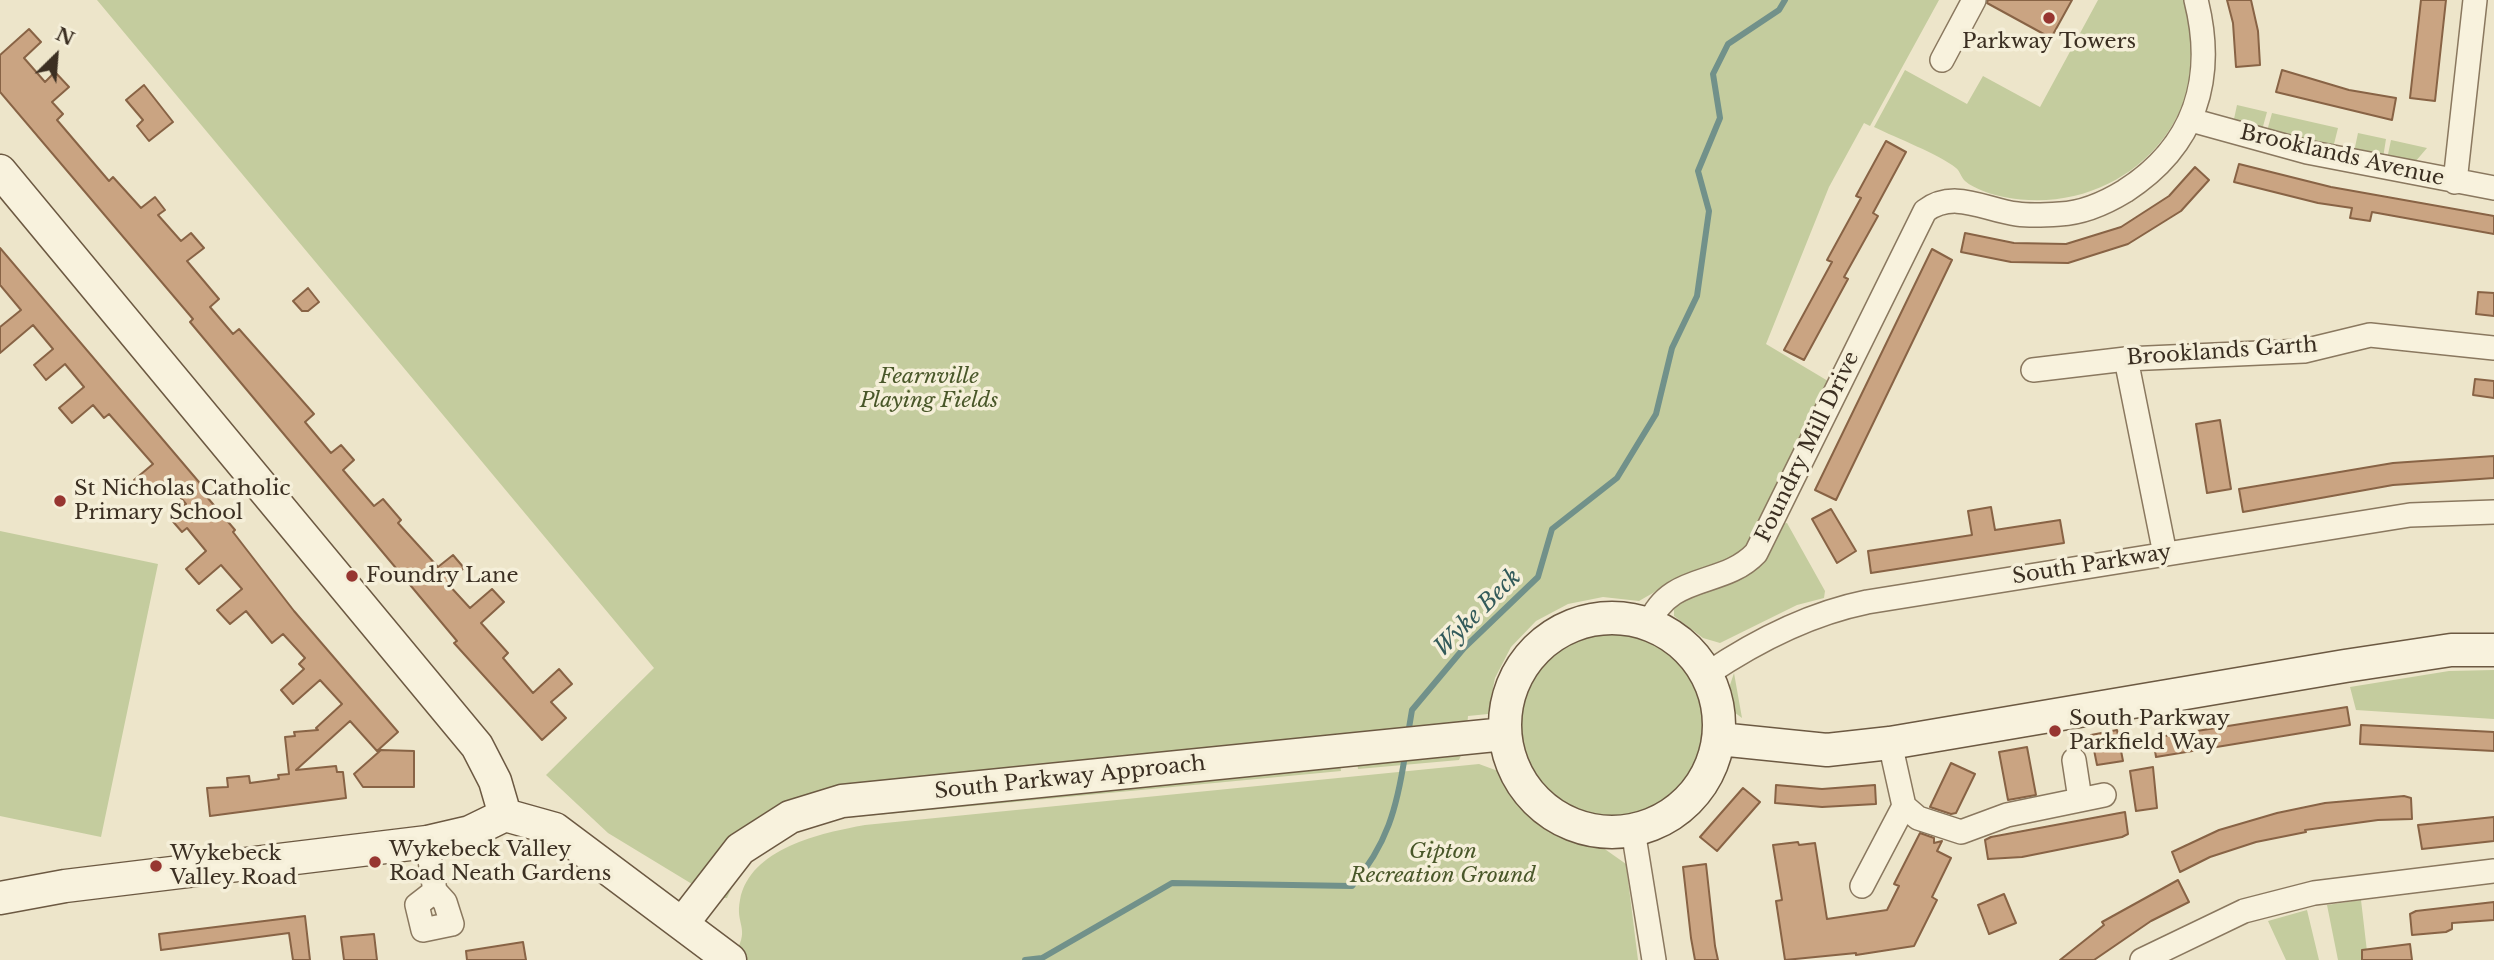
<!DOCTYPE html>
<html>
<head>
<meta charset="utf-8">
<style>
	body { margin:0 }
	#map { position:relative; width:2494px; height:960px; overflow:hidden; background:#ede5ca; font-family:"Libre Baskerville",serif }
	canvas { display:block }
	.north { position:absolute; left:21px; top:21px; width:70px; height:70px; -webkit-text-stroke:5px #f5efd9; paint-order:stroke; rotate:25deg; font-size:19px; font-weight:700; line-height:28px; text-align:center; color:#3b2f22 }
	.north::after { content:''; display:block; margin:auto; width:24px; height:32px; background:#3b2f22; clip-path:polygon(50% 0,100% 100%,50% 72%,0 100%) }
</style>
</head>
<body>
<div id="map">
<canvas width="2494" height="960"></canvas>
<div class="north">N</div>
</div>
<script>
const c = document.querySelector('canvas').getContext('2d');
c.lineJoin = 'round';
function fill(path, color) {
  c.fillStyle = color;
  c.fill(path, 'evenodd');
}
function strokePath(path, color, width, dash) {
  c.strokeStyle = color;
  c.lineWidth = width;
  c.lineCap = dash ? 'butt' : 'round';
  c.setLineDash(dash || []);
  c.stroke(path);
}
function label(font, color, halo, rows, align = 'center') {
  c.font = font + ' "Libre Baskerville",serif';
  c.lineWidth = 7;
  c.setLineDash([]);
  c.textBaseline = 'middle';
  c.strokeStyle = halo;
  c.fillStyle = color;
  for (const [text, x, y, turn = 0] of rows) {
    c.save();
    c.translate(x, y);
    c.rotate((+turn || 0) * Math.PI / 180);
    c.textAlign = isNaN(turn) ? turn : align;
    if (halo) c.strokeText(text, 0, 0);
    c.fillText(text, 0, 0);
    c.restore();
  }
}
fill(new Path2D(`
	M97,0H1939L1870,126L1864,123L1829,187L1766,344L1828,381L1749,545L1741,556L1679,578L1639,601L1603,597L1568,604L1536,621L1511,647L1495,678L1488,714L1468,716L1467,728L1012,771L735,836L692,884L608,833L546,775L654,668Z
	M2098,0H2184C2224,117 2121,220 2004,197C1993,195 1974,189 1965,181C1961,177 1960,171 1956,168C1939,154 1896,138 1874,127L1905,70L1967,104L1983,76L2040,107Z
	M2237,105L2267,112L2262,130L2234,119Z
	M2272,113L2338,128L2333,148L2267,131Z
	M2358,133L2386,139L2383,158L2354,152Z
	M2391,140L2427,148L2415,162L2387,159Z
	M1787,523L1825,591L1824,598L1797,605L1720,643L1703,638L1674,616V606L1780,524Z
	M0,531L158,564L101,837L0,816Z
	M1519 723a93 93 0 1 1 186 0a93 93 0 1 1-186 0Z
	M2494,670V719L2356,710L2350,687L2449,671Z
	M1734,673L1742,718L1734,712L1727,694Z
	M1464,749L1459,760L1358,769L1357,760Z
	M1340,761L1341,771L835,819C787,834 748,850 727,898H717C742,849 782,828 834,812Z
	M1479,764L1498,771L1515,799L1538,821L1567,837L1599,845L1626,864L1638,960H747L736,952C750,927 735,925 740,900C750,848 821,833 865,825Z
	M2361,900L2368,960H2338L2327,905Z
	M2307,910L2319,960H2286L2268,921Z`), '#c4cc9e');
strokePath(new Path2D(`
	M1408,734L1412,710L1464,648L1538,577L1552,529L1617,478L1656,414L1672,348L1697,296L1709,211L1698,171L1720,118L1713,74L1728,44L1779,10L1785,0
	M1025,960L1042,958L1172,883L1352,886C1387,845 1397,808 1405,755`), '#71918a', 6);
const building = new Path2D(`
	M1988,0H2072L2051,38L1987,3Z
	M2227,0H2251L2258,31L2260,65L2236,67L2233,23Z
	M2421,0H2446L2435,101L2410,98Z
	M29,29L41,42L24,58L45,82L55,72L69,87L52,102L63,114L57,120L109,181L113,177L141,208L155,197L165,210L158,215L181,241L191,233L204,248L187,261L219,299L210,307L233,334L239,329L314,414L305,422L331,453L341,445L354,460L343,470L374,506L383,499L401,520L398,523L438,567L453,555L464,568L447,583L470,608L492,589L504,602L481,623L508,653L503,658L533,693L559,669L572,684L551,702L566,718L542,740L454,643L457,641L190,322L193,319L0,92V55Z
	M2282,70L2349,90L2396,98L2392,120L2276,92Z
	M144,85L173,122L149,141L137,126L143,120L126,100Z
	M1886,141L1906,152L1873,213L1878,216L1844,277L1848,279L1804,360L1784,350L1832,262L1827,260L1861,198L1856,196Z
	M2239,164L2331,187L2494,216V234L2372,212L2370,221L2350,218L2352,208L2318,203L2234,182Z
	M2195,167L2209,180L2181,211L2128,244L2068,263L2011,262L1961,252L1965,233L2014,243L2066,244L2121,227L2169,196Z
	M0,248L204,488L201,490L235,530L233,532L294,611L398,732L377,751L350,721L296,770L336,766L337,772H343L346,798L210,816L207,788L228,787L227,778L249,776L250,783L279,779L278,775L289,774L285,737L295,736L294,732L318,730L316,728L342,704L320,680L293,704L281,690L304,669L299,664L305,658L283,634L272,643L246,611L230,624L217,610L242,589L221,565L199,584L186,569L206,551L187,528L182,532L169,517L186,504L166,480L147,496L134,480L153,464L109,414L104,418L93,405L72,423L59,408L84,387L65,364L46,380L34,365L53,349L33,325L0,353V327L21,310L0,285Z
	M1932,249L1952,260L1836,500L1815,490Z
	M308,288L319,302L308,311H302L293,301Z
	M2478,292L2494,293V316L2476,314Z
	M2475,379L2494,381V398L2473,395Z
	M2220,420L2231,489L2207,493L2196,424Z
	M2494,456V478L2393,485L2243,512L2239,489L2393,463Z
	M1991,507L1995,530L2060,520L2064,543L1871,573L1868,551L1972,535L1968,511Z
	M1831,509L1856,551L1837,563L1812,519Z
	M2347,707L2350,725L2156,757L2153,738Z
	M2361,725L2494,732V751L2360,744Z
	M2117,730L2123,761L2097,765L2091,735Z
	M2027,747L2036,795L2008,800L1999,752Z
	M381,750L414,751V787H363L354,774Z
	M1951,763L1975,774L1956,813L1951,814L1930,807Z
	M2153,767L2157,808L2136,811L2130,771Z
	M1776,785L1822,789L1875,785L1876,804L1822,807L1775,803Z
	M1743,788L1760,802L1717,851L1700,837Z
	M2404,796L2411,798L2412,819L2378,820L2305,830L2306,832L2256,842L2210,857L2180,872L2172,852L2219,830L2277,813L2325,803Z
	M2125,812L2128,834L2122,837L2022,857L1988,859L1985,840L1991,837Z
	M2494,817V841L2422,849L2418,825Z
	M1920,833L1934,838V843L1942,841L1937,851L1951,858L1932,897L1937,900L1914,946L1856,955V953L1785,960L1776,901L1782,900L1773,845L1798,842L1799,845L1815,843L1827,919L1887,910L1899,886L1894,884Z
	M1706,864L1715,946L1718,960H1695L1691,938L1683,867Z
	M2178,880L2189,902L2151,921L2094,960H2060L2104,925L2102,922Z
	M2004,894L2016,923L1989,934L1978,905Z
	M2494,902V920L2452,923V929L2446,932L2412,935L2410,914L2416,911Z
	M305,916L310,960H293L289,933L161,950L159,934Z
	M374,934L377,960H344L341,937Z
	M523,942L526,960H467L466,951Z
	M2410,944L2412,960H2362V950Z`);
fill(building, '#caa482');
strokePath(building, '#886345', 2);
const street = new Path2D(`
	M1942,60L1974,0
	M2191,120L2307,152L2494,188
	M2455,182L2475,0
	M2126,359L2165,554
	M2033,370L2126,359L2304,351L2370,335L2494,348
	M1649,624C1670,572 1723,588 1756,553L1925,211C1954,189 1985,210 2017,214C2031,216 2046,215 2060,214C2082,213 2107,202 2125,191C2195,146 2216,79 2196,0
	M1707,674C1756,641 1808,614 1867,602L2410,515L2494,512
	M1890,743L1904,806
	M2074,760L2080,799
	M1633,830L1654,960
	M427,842L435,891L445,902L452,924L423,930L417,905L435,891
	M1862,886L1904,806L1918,818L1961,832L2007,815L2104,795
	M2142,960L2244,911L2314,893L2494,871`);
const secondary = new Path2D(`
	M0,171L477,746L495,781L505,815
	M1505 725a107 107 0 1 1 214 0a107 107 0 1 1-214 0Z
	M1719,739L1827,750L1890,743L2345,666L2451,650H2494
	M505,815L555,829L730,960
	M0,898L65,886L427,842L470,832L505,815
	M682,924L740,849L790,817L842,801L1505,734`);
strokePath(street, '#8a785f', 26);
strokePath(secondary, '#6c5942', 35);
strokePath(street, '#f8f2dd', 23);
strokePath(secondary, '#f8f2dd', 32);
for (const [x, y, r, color] of [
	[2049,18,7,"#973631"],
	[60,501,7,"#973631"],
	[352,576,7,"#973631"],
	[2055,731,7,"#973631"],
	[375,862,7,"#973631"],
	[156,866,7,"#973631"]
]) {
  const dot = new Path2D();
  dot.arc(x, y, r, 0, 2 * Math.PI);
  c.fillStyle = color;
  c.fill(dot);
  strokePath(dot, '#f5efd9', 2.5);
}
label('21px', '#3b2f22', '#f5efd9', [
	["Parkway Towers",2049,42,"center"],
	["St Nicholas Catholic",74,489],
	["Primary School",74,513],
	["Foundry Lane",366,576],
	["South Parkway",2069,719],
	["Parkfield Way",2069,743],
	["Wykebeck Valley",389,850],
	["Road Neath Gardens",389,874],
	["Wykebeck",170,854],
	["Valley Road",170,878]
], 'left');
label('21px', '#3b2f22', '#f5efd9', [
	["Brooklands Avenue",2342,156,13],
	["Brooklands Garth",2222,352,-4],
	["Foundry Mill Drive",1808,447,-64],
	["South Parkway",2092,565,-9],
	["South Parkway Approach",1070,778,-6]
]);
label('italic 21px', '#495729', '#f5efd9', [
	["Fearnville",929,377],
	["Playing Fields",929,401],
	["Gipton",1443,852],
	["Recreation Ground",1443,876]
]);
label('italic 23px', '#325a5a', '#f5efd9', [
	["Wyke Beck",1478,613,-45]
]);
</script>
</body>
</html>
